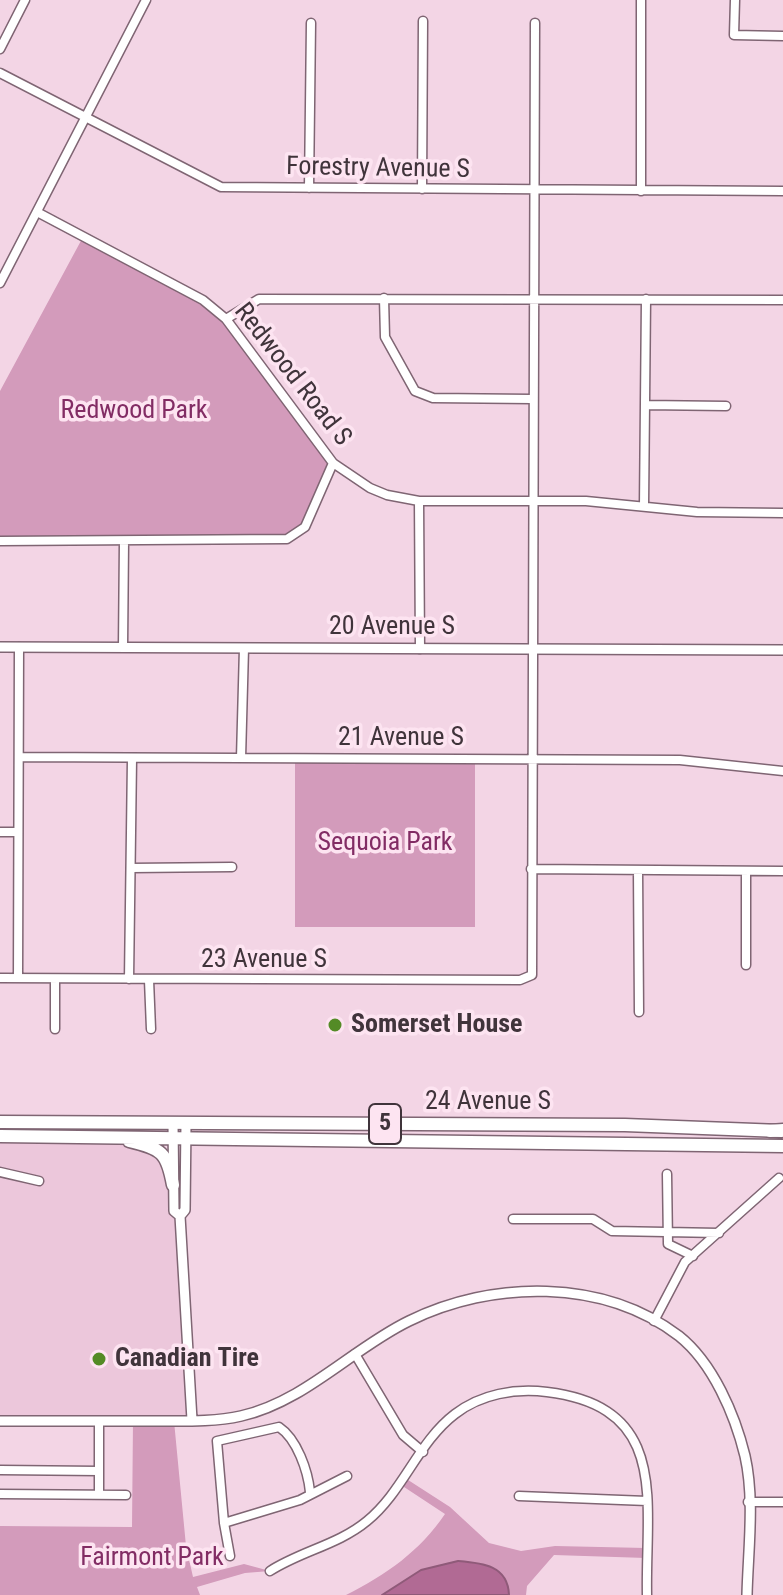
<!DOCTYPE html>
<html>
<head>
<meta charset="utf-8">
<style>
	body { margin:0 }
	canvas { display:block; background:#f3d5e5 }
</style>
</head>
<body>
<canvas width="783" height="1595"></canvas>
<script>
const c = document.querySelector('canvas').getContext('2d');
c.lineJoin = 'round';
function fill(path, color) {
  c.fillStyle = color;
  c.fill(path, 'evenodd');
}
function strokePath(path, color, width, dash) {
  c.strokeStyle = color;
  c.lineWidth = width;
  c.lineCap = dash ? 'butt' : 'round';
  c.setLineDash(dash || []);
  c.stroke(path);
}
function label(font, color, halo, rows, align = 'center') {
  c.font = font + ' "Roboto Condensed",sans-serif';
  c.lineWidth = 7;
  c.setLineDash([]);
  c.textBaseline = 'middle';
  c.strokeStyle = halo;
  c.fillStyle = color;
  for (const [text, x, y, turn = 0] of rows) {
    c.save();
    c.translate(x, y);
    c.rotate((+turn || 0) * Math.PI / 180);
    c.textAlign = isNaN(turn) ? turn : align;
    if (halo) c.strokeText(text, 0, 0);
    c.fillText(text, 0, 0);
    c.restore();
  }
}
fill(new Path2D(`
	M0,1136H106L163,1153L173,1185L192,1420H0Z`), '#ecc7db');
fill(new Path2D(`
	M83,237L203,300L226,319L333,463L309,518L287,539L0,541V391Z
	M295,758H475V927H295Z
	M133,1421H174L186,1546L193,1577L244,1564L270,1571L245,1573L197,1587L200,1595H0V1526L132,1527Z
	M405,1478L450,1507L489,1543L521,1551L555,1546L646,1548V1558L554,1555L527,1586L526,1595H346C386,1575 420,1551 445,1514L401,1485Z`), '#d39bbb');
const water = new Path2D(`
	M458,1561C482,1563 508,1565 509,1595H382L421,1570Z`);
fill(water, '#b16a94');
strokePath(water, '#8f5a79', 2);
const minor = new Path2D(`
	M735,0L734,35L783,36
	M0,49L25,0
	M0,73L221,187L783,191
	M309,188L311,23
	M422,189L423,21
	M641,191V0
	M37,212L203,300L226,319L333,463L370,488L387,495L419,501H586L697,512L783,513
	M0,283L146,0
	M384,298L385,337L415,391L433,398L532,399
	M226,319L259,299L783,300
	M645,405L726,406
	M419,501L420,649
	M644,506L646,299
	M0,541L287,539L305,527L333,463
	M123,647L124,541
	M19,757L680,760L783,771
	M241,758L244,648
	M0,832H17
	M131,868L232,867
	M531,869L783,871
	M638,870L639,1012
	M746,871V965
	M0,978L520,980L532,975L535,23
	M18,978L19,647
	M129,979L132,759
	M149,980L151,1029
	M55,1029V979
	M0,1172L39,1181
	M667,1174L668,1244L693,1256
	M513,1219H593L612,1231L719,1233
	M654,1321L685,1262L779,1178
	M355,1354L403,1435L423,1452
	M0,1470L99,1471
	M310,1492C308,1471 297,1439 279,1427L217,1441L224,1523L300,1500L347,1476
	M0,1494L126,1495
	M99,1495V1422
	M519,1496L647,1501
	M748,1502H783
	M224,1523L230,1556
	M270,1571C301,1551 338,1545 367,1521C403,1492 418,1442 455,1414C481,1394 515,1388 547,1392C671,1407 645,1502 647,1595`);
const tertiary = new Path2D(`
	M0,647L783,650
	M173,1123L174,1211L180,1216
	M186,1123L185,1210L180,1216L192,1420
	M0,1421C52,1421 105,1421 157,1421C184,1421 215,1422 241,1416C304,1402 353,1348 409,1321C492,1280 603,1278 679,1336C713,1363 735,1415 745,1456C755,1500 748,1551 747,1595`);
const primary = new Path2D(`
	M0,1122L625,1125L781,1131
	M0,1136L783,1146
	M129,1141C162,1149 167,1152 173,1185`);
const trunk = new Path2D(`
	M770,1131L783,1130`);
strokePath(minor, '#7f6573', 11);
strokePath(tertiary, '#7f6573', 12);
strokePath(primary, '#7f6573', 15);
strokePath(trunk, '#7f6573', 15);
strokePath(minor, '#fff', 8);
strokePath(tertiary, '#fff', 9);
strokePath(primary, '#fff', 12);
strokePath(trunk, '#fff', 12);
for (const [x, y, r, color] of [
	[335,1025,8,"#548b26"],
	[99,1359,8,"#548b26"]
]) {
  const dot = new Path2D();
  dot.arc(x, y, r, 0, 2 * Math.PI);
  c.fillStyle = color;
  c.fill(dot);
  strokePath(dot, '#fde4f1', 3);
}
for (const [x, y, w] of [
	[385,1124,32]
]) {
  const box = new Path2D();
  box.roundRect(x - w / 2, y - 20, w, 40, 6);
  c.fillStyle = '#fde4f1';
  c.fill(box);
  strokePath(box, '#40343b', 2);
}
label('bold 24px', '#40343b', null, [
	["5",385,1124]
]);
label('26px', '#40343b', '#fde4f1', [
	["Forestry Avenue S",378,169,1],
	["Redwood Road S",292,375,52],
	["20 Avenue S",392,627],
	["21 Avenue S",401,738],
	["23 Avenue S",264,960],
	["24 Avenue S",488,1102]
]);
label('26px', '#822c64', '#fde4f1', [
	["Redwood Park",134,411],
	["Sequoia Park",385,843],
	["Fairmont Park",152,1558]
]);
label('bold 26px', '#40343b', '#fde4f1', [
	["Somerset House",351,1025],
	["Canadian Tire",115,1359]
], 'left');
</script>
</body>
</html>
